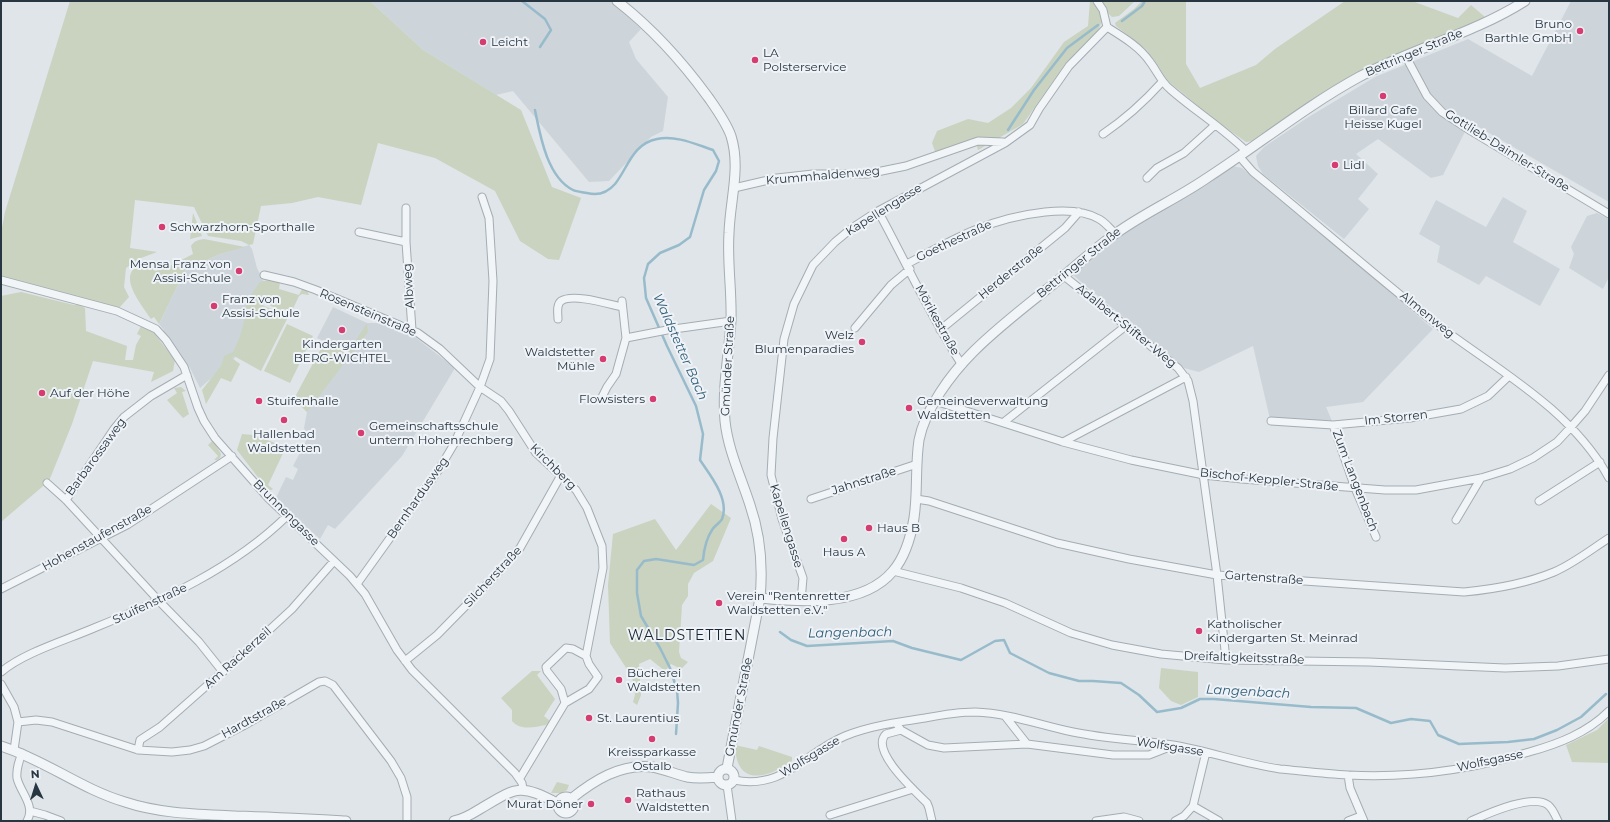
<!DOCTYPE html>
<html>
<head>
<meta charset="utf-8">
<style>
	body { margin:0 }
	#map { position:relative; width:1610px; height:822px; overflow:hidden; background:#dfe5e9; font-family:Montserrat,sans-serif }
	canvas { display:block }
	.frame { position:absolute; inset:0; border:2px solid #273641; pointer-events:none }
	.north { position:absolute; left:16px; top:766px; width:40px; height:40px; -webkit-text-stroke:3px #eff3f7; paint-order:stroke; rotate:356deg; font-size:11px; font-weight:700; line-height:16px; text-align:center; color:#273641 }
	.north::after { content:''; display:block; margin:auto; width:14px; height:18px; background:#273641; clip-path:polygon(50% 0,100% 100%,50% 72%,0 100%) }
</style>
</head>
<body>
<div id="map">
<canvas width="1610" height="822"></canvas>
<div class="frame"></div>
<div class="north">N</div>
</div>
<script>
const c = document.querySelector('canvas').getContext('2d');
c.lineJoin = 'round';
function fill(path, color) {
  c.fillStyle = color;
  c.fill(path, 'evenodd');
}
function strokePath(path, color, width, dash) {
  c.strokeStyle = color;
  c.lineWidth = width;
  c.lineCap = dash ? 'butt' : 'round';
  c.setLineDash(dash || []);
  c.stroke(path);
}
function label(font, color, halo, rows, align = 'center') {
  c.font = font + ' Montserrat,sans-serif';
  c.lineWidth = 4;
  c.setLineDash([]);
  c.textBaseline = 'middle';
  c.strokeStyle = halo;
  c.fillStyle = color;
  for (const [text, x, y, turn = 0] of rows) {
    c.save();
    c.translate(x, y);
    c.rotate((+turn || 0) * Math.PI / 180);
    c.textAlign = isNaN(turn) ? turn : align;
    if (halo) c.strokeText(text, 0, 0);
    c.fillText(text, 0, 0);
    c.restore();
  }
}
fill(new Path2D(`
	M370,1H611L641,29L629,42L636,59L668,97L663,131L651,137L609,181L589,182L513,91L496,95L423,50Z
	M1571,1H1609V202L1470,122L1443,175L1431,178L1378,139L1356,154L1378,174L1358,199L1369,209L1344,239L1263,174L1258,166L1256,156L1264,147L1307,118L1375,77L1468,39L1532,76Z
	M1232,166L1242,168L1293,209L1433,329L1363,402L1326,407L1332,421L1270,419L1253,346L1199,372L1184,368L1073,275L1116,236L1205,186Z
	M1503,197L1527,211L1513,242L1560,269L1540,306L1486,276L1479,285L1437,262L1440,246L1419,234L1436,200L1486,227Z
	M1597,213L1609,219V277L1603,289L1569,268L1574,254L1571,247L1587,216Z
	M249,245L252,249L257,268L267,288L238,355L200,388L190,368L162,332L164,330L159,324L185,270L220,254Z
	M333,307L367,323H381L411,334L455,368L402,456L335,529L328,525L320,539L275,500L286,477L293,480L298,469L293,466L308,437L304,428L307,412L294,399L325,342L317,338Z`), '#cdd5db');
fill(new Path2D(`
	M70,1H370L423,50L521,110L552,187L581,198L559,260L548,259L520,241L495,191L435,158L378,143L361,205L318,197L292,203L261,206L253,244L249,245L241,241L208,236L194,207L135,200L130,248L157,252L141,258L126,268L124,287L129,297L118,309L1,278V233L5,212Z
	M1090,1H1095L1101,13L1102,21L1098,31L1065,64L1023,124L978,150L975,139L936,154L932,143L937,131L968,119L988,123L1011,108L1031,88L1064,42L1088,26Z
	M1101,1H1135L1119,16L1112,17L1107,12Z
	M1142,1H1186V64L1200,88L1256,65L1275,49L1345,1H1412L1458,18L1471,5L1485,17L1305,106L1253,141L1246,142L1215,120L1168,81L1147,50L1116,26L1115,23L1134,9Z
	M193,213L202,236L190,239Z
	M204,239L245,247L220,254L185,270L159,324L154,317L151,319C140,302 111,269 149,262L150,266L155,271L164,269L193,254L191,246C194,241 198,240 204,239Z
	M268,280L280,282L279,289L299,295L302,289L307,290L309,295L302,294L299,296L290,315L259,300L258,303L288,317L261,371L234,356L232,358L240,364L231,382L221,378L206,404L202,390L221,366L224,356L233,352L239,339L244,322V311L251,295L260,282Z
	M21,292L74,305C79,304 81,305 85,308L86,331L127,346L125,360H133L136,345L141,336L137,334L141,326L150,328L175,360L173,371L151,382L154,372L93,361L72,424L49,481L1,522V296Z
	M367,323L368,332L307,412L294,399L325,341L348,353Z
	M287,324L313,336L290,383L264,371Z
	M181,387L186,391L182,392L189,414L183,418L167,400L177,393L174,388Z
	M242,434L253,435L286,447L268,485L273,489L269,491L267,489L237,450Z
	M213,440L221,454L220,458L217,460H214L218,456L208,445Z
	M711,504L731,518L713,561L694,573L688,584V596L682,605L679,652L681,658L688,662L681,669L671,664L665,671L650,659L639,664L641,695L637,705L633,702L635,695L632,677L610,643L608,585L613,534L655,519L676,550Z
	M1161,668L1198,672V697L1181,705L1171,701L1159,688Z
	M532,671H541L537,675L555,699L544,716L550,721L546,725C534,727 521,731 512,721V710L501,698Z
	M1609,718V763L1572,762L1566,745L1597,730Z
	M735,745L757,750L759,746L792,757V761C767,779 736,787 735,745Z
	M557,782L569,785L567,790L561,793H551Z`), '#c9d3c0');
strokePath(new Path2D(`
	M522,1L545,19L551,30L540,47
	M1122,21L1142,6L1145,1
	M535,110C540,135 547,177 573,190C577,192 583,192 587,193C598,196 608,192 615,184C628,168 632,144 657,139C676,135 695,144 713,150L719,161L716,171L704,190L690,237L679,245L660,253L648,264L644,278L646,298L667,346L696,406L703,434L700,460C710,475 730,499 722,519C720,523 714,526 712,530C706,539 704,549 703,560L694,565L656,559L644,561L637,570V593L641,616L660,648L670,668L677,690L678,703L676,734
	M1008,130L1034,90L1067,48L1098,25
	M780,632L791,640L807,646L893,641L912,648L961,660L995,641L1004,640L1010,653L1049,673L1079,681H1093L1121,683L1139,695L1157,712L1181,708L1200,699H1214L1311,707L1356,708L1391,723L1411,719L1430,721L1438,735L1459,744L1508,742L1534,739L1557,730L1581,717L1606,694`), '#98bbcb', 2.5);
const minor = new Path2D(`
	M1097,1L1103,10L1107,27
	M1107,27C1123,37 1140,47 1150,62C1157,71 1161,82 1170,89C1195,111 1223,128 1246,151
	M1405,55L1427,96L1442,112L1471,131L1609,214
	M1103,134C1125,119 1144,102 1162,82
	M1239,156L1253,172C1313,221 1370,271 1430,319C1493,368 1569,406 1609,478
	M1147,178L1157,168L1184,153L1215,125
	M734,188L777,178L813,174H867L906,166L978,141L1003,142
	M406,208V242L412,330
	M878,211C906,262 930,316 962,365
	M359,232L406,242
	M907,264C955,238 990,218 1045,212C1063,210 1084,210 1099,219C1105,222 1110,229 1115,233
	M264,275L294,282L316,290L418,333L440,349L480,387L501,401L509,411L536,453L576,490L587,508L602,546L603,568L586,656L589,664L598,677L589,689L565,703L520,778
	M1064,276L1178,368L1188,381L1193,401L1217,575L1226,660
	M1,280L117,311L156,329L166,340L184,367L198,408L204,421L215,438L269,499L350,576L365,594L397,650L412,670L515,773L522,783L523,789
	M622,301L626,338
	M558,319C558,314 556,305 561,301C573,293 608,304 622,307
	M855,328L891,285L910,269
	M940,330L1065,228L1079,212
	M601,399L607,387L616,374L626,338L667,330L731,321
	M935,401L1063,442L1131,460L1204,475L1242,479L1385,490H1416L1481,478L1510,469L1533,458L1557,442L1571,427L1585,411L1609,375
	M1271,421L1333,425L1410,418L1461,409L1488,396L1509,376
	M1004,422L1127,325
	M1333,425L1355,488L1376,537
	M1063,442L1186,377
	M47,483L66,500L159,601L199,642L223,672
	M811,499L917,464
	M916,499L929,501L1057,543L1129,559L1217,575L1464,592C1496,589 1525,584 1554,572C1573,564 1592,549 1609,538
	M66,500L114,429L124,417L151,396L187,375
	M1539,501L1600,462
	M1456,520L1481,478
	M893,571L961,588L1005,603L1071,633L1112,645L1161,654L1226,660L1369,662L1505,668L1558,666L1609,659
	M357,584L438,471L454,444L480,387L490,359L493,281L489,218L482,197
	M1,589L127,525L232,456
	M801,601L803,578L782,519L771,475L773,438L784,339L794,304L813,265L835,242L852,228L878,211L1005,143L1030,125L1039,109L1069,66L1107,27
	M405,661L437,635L494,577L520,548L560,477
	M1,672C23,653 66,640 94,628C163,600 233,569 287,516
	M1,684L14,707L18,722L14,750
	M565,703L561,689L547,671L546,667L566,648L573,649L586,656
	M1005,716L1027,744
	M18,722L36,720L52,722L138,750L172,752L190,750L204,746L243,726L319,682L325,681L333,685L391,761L401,778L407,797V821
	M896,723L901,730L928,745L944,748L1027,744L1113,755H1149L1172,746
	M901,730L886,734C869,750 915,791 927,803L929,808L932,821
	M138,750L140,740L160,727L254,644L292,609L334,561
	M22,753C19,761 16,769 17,778C20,792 36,806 27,821
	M1348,775L1350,788L1364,821
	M734,780C784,790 804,753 845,736C870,726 898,722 925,718C941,715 958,712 975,712C1008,713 1040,725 1073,732C1106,739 1140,740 1173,745C1209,751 1244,764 1280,769C1302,771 1326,774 1348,775C1409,778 1471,770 1529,752C1558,744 1587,733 1609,711
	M727,785L732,821
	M1193,806L1219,821
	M30,811L45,815L61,821
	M830,815L913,789
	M1096,821L1124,817L1139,821
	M1175,821L1184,816L1193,806L1206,752
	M1348,821L1361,816
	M1471,821C1487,814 1532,793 1548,805C1553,809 1555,815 1558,821`);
const tertiary = new Path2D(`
	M617,1C653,29 681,60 708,97C717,110 726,122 731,136C741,168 730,200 729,233C727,262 732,291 731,321C729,354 722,388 725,421C728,450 741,477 750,505C760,534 763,567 760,598L727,768
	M760,598C801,602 863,607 893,571C905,557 911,536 914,518C918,492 915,466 919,440C925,409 951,374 973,352C1000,325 1031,302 1061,278C1080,263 1098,245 1118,232C1146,212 1178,198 1207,178C1258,145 1306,106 1359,77C1413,48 1473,34 1525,1
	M1,746C45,760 81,789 125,802C161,814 199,814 236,816C273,817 309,819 346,821
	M718 777a8 8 0 1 1 16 0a8 8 0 1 1-16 0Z
	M558 805a8 8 0 1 1 16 0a8 8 0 1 1-16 0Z
	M571,799C593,781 621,763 652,767C664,769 675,774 687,777C698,779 708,778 718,777
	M454,821C464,819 472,814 480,809C517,787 519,783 559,804`);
strokePath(minor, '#a4adb3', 9);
strokePath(tertiary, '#a4adb3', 11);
strokePath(minor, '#f2f5f7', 7);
strokePath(tertiary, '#f2f5f7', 9);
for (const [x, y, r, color] of [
	[1580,31,4,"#d53d71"],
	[483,42,4,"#d53d71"],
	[755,60,4,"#d53d71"],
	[1383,96,4,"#d53d71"],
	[1335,165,4,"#d53d71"],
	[162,227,4,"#d53d71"],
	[239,271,4,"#d53d71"],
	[214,306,4,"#d53d71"],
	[342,330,4,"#d53d71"],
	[862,342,4,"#d53d71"],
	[603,359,4,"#d53d71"],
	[42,393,4,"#d53d71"],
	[653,399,4,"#d53d71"],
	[259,401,4,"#d53d71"],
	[909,408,4,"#d53d71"],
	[284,420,4,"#d53d71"],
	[361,433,4,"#d53d71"],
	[869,528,4,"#d53d71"],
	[844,539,4,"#d53d71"],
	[719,603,4,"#d53d71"],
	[1199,631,4,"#d53d71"],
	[619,680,4,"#d53d71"],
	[589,718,4,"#d53d71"],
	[652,739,4,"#d53d71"],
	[628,800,4,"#d53d71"],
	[591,804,4,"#d53d71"]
]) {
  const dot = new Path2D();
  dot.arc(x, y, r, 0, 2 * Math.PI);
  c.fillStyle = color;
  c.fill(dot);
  strokePath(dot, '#eff3f7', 1.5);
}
label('12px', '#273641', '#eff3f7', [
	["Bruno",1572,24,"right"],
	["Barthle GmbH",1572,38,"right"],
	["Leicht",491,42],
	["LA",763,53],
	["Polsterservice",763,67],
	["Billard Cafe",1383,110,"center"],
	["Heisse Kugel",1383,124,"center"],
	["Lidl",1343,165],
	["Schwarzhorn-Sporthalle",170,227],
	["Mensa Franz von",231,264,"right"],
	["Assisi-Schule",231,278,"right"],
	["Franz von",222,299],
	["Assisi-Schule",222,313],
	["Welz",854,335,"right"],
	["Blumenparadies",854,349,"right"],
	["Kindergarten",342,344,"center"],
	["BERG-WICHTEL",342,358,"center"],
	["Waldstetter",595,352,"right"],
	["Mühle",595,366,"right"],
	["Auf der Höhe",50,393],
	["Flowsisters",645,399,"right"],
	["Stuifenhalle",267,401],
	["Gemeindeverwaltung",917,401],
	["Waldstetten",917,415],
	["Gemeinschaftsschule",369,426],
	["unterm Hohenrechberg",369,440],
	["Hallenbad",284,434,"center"],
	["Waldstetten",284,448,"center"],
	["Haus B",877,528],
	["Haus A",844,552,"center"],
	["Verein \"Rentenretter",727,596],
	["Waldstetten e.V.\"",727,610],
	["Katholischer",1207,624],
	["Kindergarten St. Meinrad",1207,638],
	["Bücherei",627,673],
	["Waldstetten",627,687],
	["St. Laurentius",597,718],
	["Kreissparkasse",652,752,"center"],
	["Ostalb",652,766,"center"],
	["Rathaus",636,793],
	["Waldstetten",636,807],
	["Murat Döner",583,804,"right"]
], 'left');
label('12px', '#273641', '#eff3f7', [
	["Bettringer Straße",1414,53,-23],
	["Gottlieb-Daimler-Straße",1507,151,32],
	["Krummhaldenweg",823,176,-5],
	["Kapellengasse",884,210,-32],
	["Goethestraße",954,241,-25],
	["Bettringer Straße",1079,263,-39],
	["Herderstraße",1011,272,-39],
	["Albweg",409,286,-94],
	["Rosensteinstraße",368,313,23],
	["Almenweg",1427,315,39],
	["Mörikestraße",937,320,61],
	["Adalbert-Stifter-Weg",1126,326,39],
	["Gmünder Straße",728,366,-87],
	["Im Storren",1396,418,-6],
	["Barbarossaweg",96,457,-54],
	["Kirchberg",553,467,45],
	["Bischof-Keppler-Straße",1269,480,6],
	["Jahnstraße",864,481,-18],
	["Zum Langenbach",1355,481,69],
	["Bernhardusweg",418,498,-55],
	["Brunnengasse",286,513,45],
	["Kapellengasse",786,526,73],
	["Hohenstaufenstraße",97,538,-29],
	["Silcherstraße",493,577,-47],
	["Gartenstraße",1264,578,4],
	["Stuifenstraße",150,604,-25],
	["Am Rackerzeil",238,658,-42],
	["Dreifaltigkeitsstraße",1244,658,2],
	["Gmünder Straße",739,707,-79],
	["Hardtstraße",254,718,-29],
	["Wolfsgasse",1170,747,9],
	["Wolfsgasse",810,757,-31],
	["Wolfsgasse",1490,761,-12]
]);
label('italic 13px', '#2f5d77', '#eff3f7', [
	["Waldstetter Bach",680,347,66],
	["Langenbach",850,633,-1],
	["Langenbach",1248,692,3]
]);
c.letterSpacing = '1px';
label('14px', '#192632', '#eff3f7', [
	["WALDSTETTEN",687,636]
]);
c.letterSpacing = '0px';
</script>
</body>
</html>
